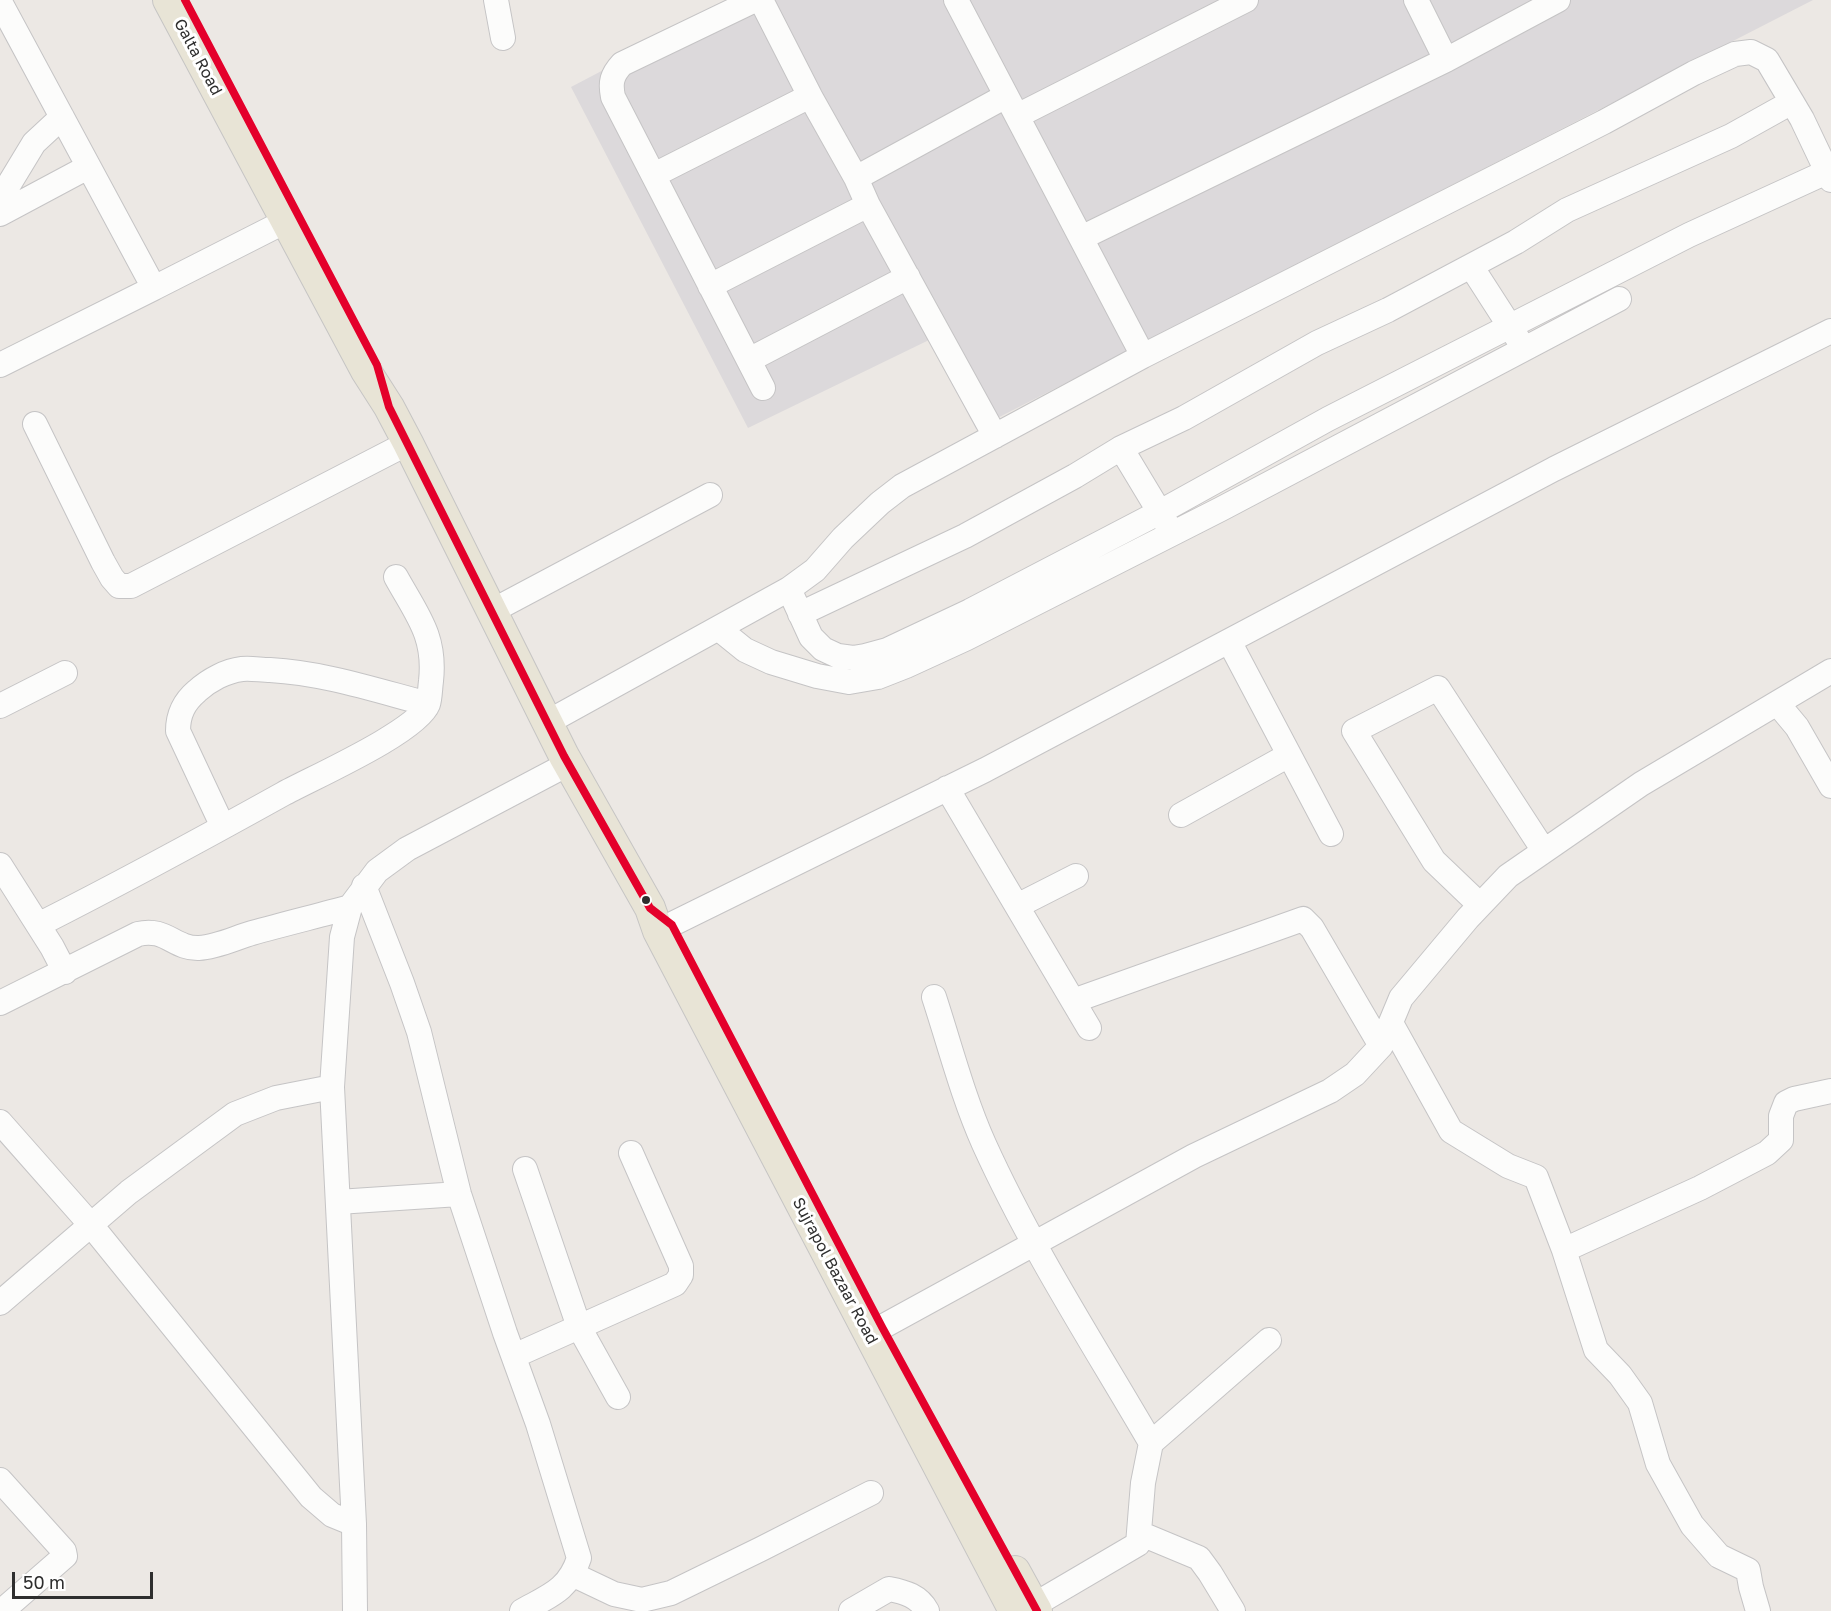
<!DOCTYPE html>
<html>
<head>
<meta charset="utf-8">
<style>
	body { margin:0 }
	#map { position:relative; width:1831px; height:1611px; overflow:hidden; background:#ece8e4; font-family:"Golos Text",sans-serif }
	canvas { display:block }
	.scale { position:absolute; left:12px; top:1572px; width:141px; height:27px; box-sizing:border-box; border:3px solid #2e2e2e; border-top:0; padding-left:8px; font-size:18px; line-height:21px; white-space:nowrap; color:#2e2e2e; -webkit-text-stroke:4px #fff; paint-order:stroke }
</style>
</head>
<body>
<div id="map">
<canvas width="1831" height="1611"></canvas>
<div class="scale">50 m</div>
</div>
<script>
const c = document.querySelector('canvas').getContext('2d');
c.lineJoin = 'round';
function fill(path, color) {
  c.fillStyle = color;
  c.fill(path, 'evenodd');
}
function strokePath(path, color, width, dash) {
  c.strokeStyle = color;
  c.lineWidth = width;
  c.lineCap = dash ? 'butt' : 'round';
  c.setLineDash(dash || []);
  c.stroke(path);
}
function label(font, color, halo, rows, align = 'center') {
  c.font = font + ' "Golos Text",sans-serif';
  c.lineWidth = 6;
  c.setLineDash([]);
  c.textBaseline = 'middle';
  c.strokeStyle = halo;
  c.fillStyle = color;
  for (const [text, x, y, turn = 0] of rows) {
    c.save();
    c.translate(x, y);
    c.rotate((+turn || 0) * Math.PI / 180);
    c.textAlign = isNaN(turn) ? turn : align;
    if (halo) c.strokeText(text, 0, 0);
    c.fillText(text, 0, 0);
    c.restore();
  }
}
fill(new Path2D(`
	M737,0H1813L976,429L929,340L748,428L571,87Z`), '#dcd9db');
const minor = new Path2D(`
	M496,0L503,38
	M755,0L622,64C612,75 610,82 613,97L763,388
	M761,0L810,96L856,178L868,205L995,436
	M956,0L1143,356
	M1416,0L1446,60
	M0,2L154,288L0,365
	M1017,116L1246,0
	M654,175L810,96
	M856,178L1006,96
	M0,199L34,143L62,117
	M0,214L88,167
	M1081,238L1446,60L1558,0
	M1471,266L1518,339
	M710,286L868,205
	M154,288L286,221
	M749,360L908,277
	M35,424L103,562L112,578L119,586H131L408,443
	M1121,448L1168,526
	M789,589L811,637L823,649L838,656L853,658L865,656L887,650L970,611L1160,512L1328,419L1689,235L1831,170
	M492,611L710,495
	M800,614L965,536L1075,476L1121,448L1184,418L1317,343L1388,310L1516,242L1567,210L1731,136L1792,102
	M719,629L745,650L771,662L817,676L849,682L878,677L906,666L967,638L1221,509L1619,299
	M1229,641L1331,834
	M1777,703L1797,727L1831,786
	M0,706L65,673
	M548,722L789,589L815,570L843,538L880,503L902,486L1143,356L1604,122L1694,73L1735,54L1751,52L1767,60L1802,119L1831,180
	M947,788L1089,1028
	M1181,815L1289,755
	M223,827L178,731C178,714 184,702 197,691C209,680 226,671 242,669C251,668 261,670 270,670C324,673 375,690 428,704
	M0,865L52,947L65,972
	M364,886L402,983L419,1032L459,1194L505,1333L538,1424L579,1558C569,1590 549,1596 522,1611
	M1480,905L1434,861L1354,731L1438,688L1544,851
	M1017,906L1076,876
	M38,925C121,883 202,839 283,794C312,778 417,732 428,704C430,698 430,688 431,681C436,636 417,615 396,577
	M658,931L985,770L1554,469L1831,331
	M934,997C950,1046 963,1097 984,1144C1031,1248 1094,1345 1151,1443
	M1073,1001L1303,919L1312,928L1381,1046
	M0,1003L138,934C166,927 174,949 199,948C217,947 235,938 252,933C284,924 317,916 350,907
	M1391,1023L1451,1131L1508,1166L1536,1177L1564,1250L1596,1350L1620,1375L1640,1403L1658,1464L1692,1525L1719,1556L1748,1570L1751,1587L1758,1611
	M0,1122L91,1225L311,1497L332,1515L354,1524
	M525,1169L579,1327L618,1397
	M338,1202L459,1194
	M1564,1250L1700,1188L1767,1153L1781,1140V1116L1786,1103L1794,1099L1831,1091
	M0,1303L129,1192L235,1114L276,1098L332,1087
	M882,1327L1194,1156L1330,1091L1355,1074L1381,1046L1401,998L1468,918L1508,876L1641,784L1831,671
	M514,1356L675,1284L681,1275V1266L631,1153
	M0,1480L64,1551L65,1556L2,1611
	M1139,1533L1199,1558L1210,1573L1233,1611
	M574,1575L614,1594L642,1600L671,1593L761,1549L871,1493
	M1034,1605L1138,1544L1143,1483L1151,1443L1269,1340
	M355,1611L354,1524L332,1087L342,937L350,907L377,871L407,849L568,764
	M851,1611L889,1589C905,1592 919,1596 927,1611`);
const major = new Path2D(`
	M168,0L366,371L389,407L408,443L564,756L650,908L658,931L1014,1611
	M1015,1571L1037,1611`);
strokePath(minor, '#c5c4c5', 26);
strokePath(major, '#c6c5c4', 32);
strokePath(minor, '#fcfcfb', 24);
strokePath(major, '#e8e4d6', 30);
strokePath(new Path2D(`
	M185,0L377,365L389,407L564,756L650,908L672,925L882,1327L1037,1611`), '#e4002b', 8);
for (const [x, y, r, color] of [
	[646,900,5,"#2e2e2e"]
]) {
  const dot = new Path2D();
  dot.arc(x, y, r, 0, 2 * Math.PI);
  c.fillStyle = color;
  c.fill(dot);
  strokePath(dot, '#fff', 2);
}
label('16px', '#2e2e2e', '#fff', [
	["Galta Road",198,57,62],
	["Sujrapol Bazaar Road",835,1271,62]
]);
</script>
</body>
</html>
